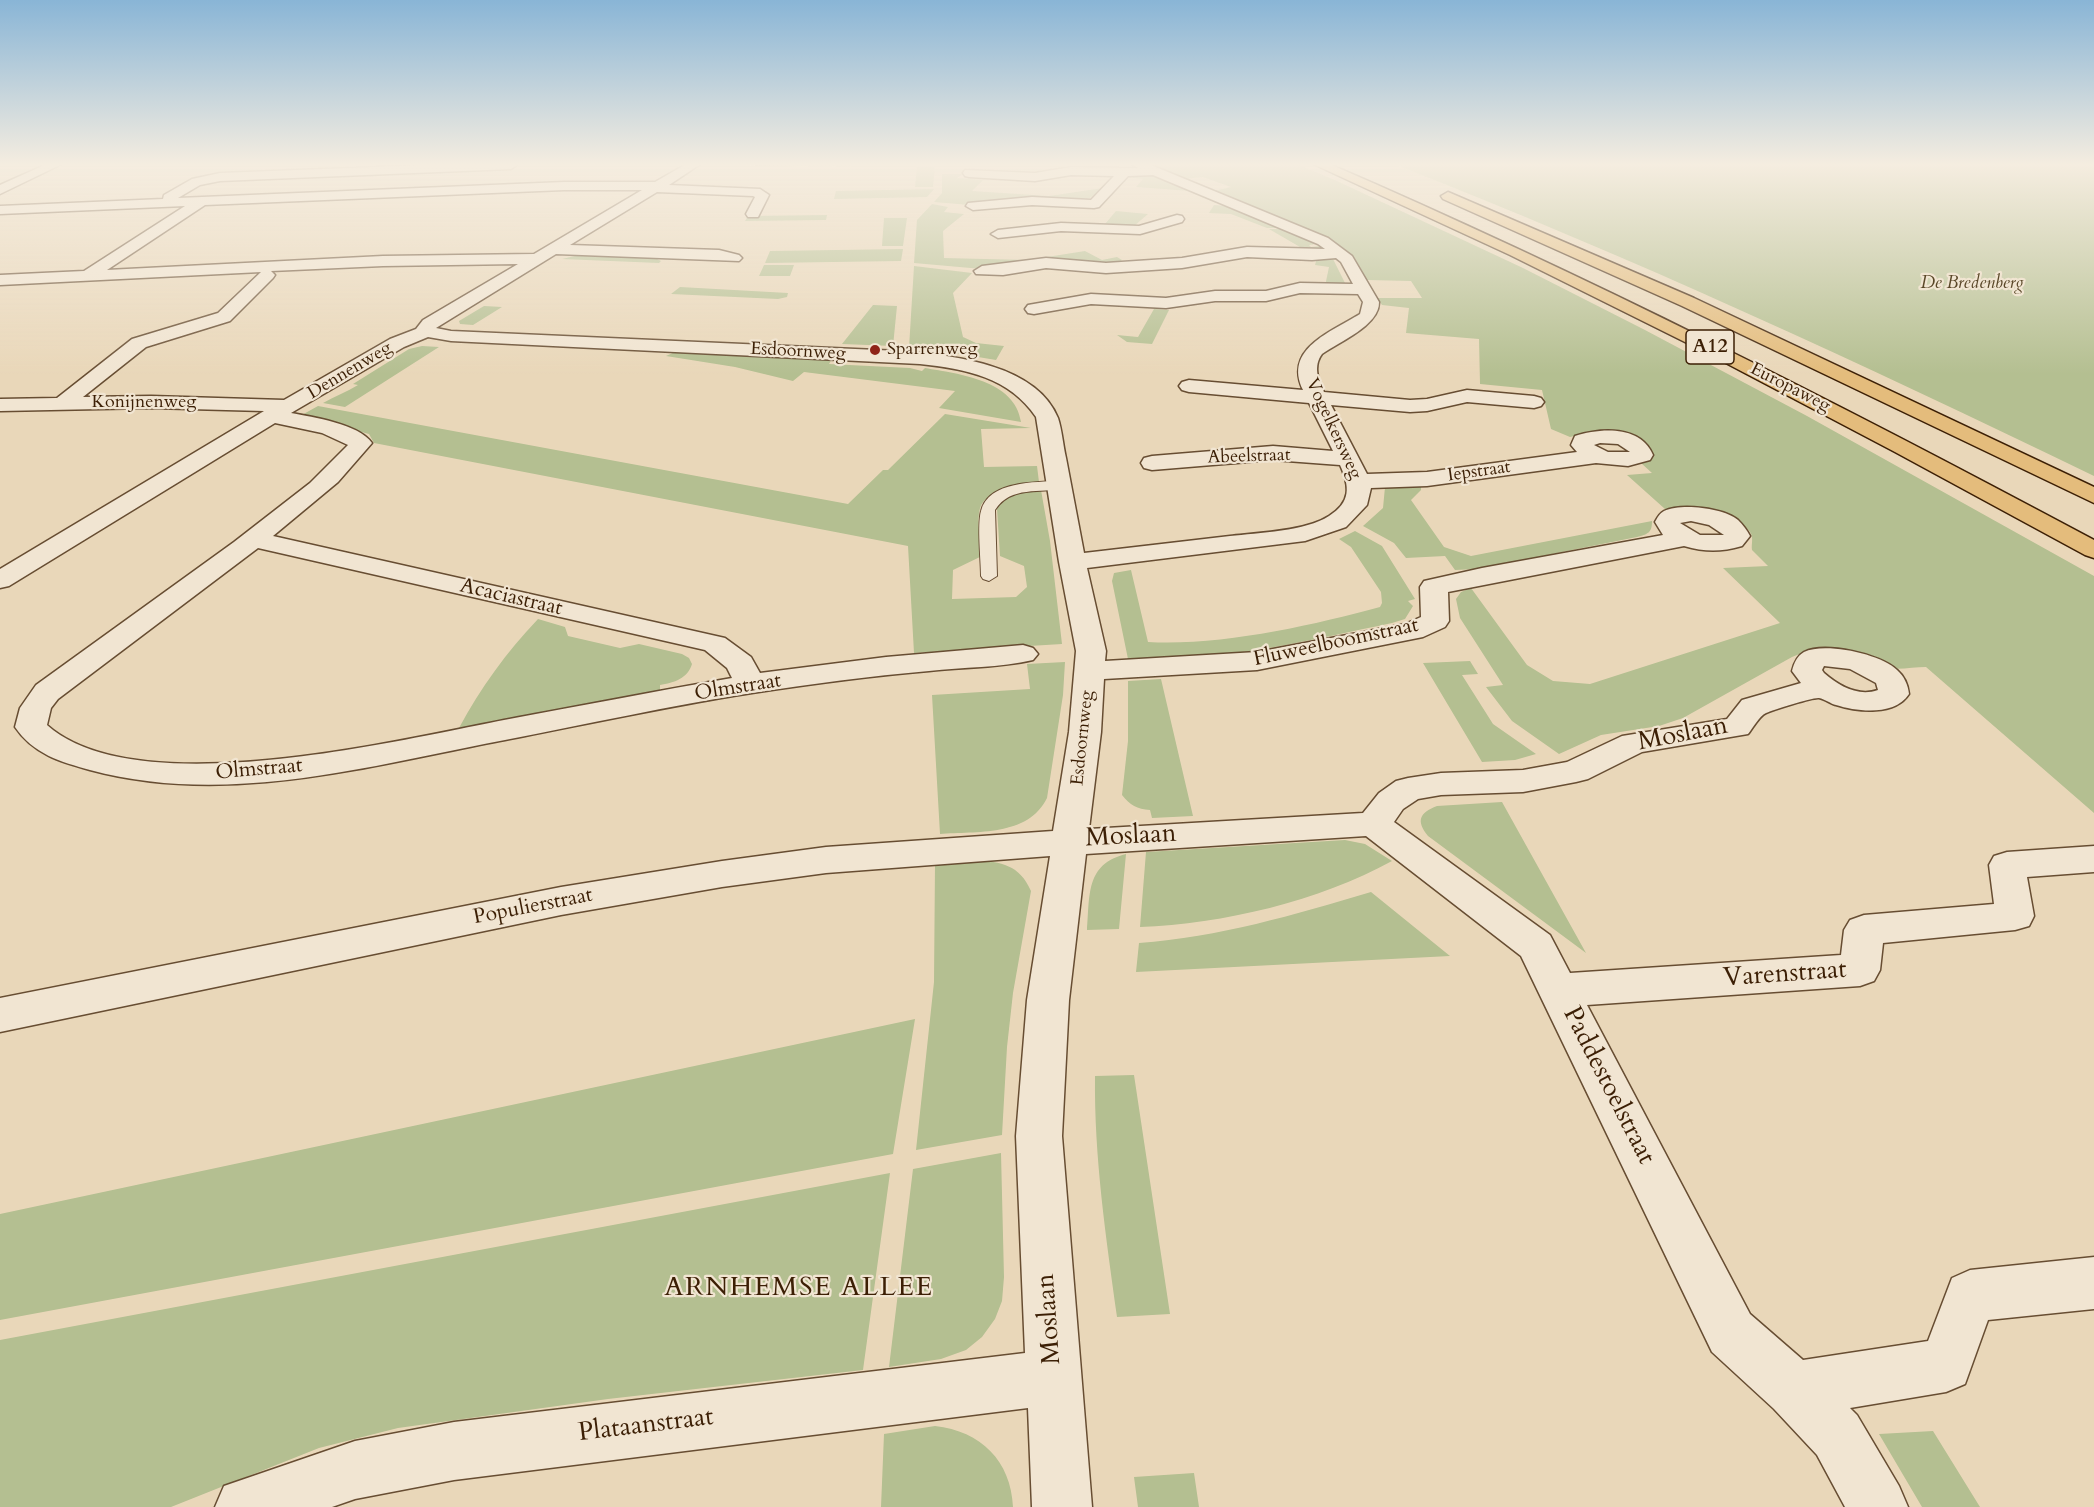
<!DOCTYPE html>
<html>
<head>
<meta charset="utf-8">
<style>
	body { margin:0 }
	canvas { display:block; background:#e9d7b9 }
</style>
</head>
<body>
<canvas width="2094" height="1507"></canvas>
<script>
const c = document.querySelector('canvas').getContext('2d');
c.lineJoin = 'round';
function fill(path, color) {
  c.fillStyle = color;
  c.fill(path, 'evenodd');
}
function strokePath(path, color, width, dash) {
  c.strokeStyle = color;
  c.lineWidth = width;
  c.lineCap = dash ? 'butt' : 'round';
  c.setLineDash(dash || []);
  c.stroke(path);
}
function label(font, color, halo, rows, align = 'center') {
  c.font = font + ' Cardo,serif';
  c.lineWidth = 4.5;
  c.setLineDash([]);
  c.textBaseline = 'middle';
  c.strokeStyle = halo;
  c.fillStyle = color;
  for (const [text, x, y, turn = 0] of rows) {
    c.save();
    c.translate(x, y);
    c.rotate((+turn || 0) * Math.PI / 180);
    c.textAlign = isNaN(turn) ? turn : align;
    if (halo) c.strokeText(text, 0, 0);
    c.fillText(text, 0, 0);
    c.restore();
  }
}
fill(new Path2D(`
	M721,163L819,165L821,163H851L850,167L718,165Z
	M1145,163H1294L1337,181L1523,268L1645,330L1807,416L2094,576V813L1926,667C1914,667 1900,670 1888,668C1853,662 1827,641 1792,657L1683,718L1659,726L1601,735L1559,754L1512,721L1486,687L1503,685L1460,618L1456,599L1461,592L1471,588L1527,665L1553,681L1590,684L1780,623L1723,568L1768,566L1752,550C1751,544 1754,538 1750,532C1742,518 1681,508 1665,509L1627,475L1652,473L1641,463L1649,461L1652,457L1648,448L1602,432H1592L1570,437L1551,429L1542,390L1480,384L1479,339L1406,333L1409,308L1382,305L1377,298H1422L1411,281L1367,280L1355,259L1337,244L1214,191L1231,187L1203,177L1184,179Z
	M1391,163H2094V476C1863,364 1630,256 1391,163Z
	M917,166H935L933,187H915Z
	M942,174H963L957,178L983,180L972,191L1049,196L1103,188L1090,198L1076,200L970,205L934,202L942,193Z
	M1152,175L1148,176H1156L1190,191L1136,187L1143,179L1126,177Z
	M934,189L927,197L834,199L836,191Z
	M932,204L948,207L944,212L964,214L943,231L944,258L1028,260L1085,251L1102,260L1117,257L1122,260L1117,264L982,269L914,263L917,220Z
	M1214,205L1228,206L1278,228H1267L1231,214L1209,213Z
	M1116,211L1148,214L1134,226L1111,227L1105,224Z
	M827,215L826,220L745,221L748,216Z
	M884,218H907L903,246H882Z
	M1269,229H1281L1316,244L1309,245L1311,247L1320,246L1323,249L1297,251L1300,247Z
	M903,249L901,261L765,263L770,251Z
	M579,255H598L596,257L606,256L655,258L661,261L659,263L562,259Z
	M1332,257L1346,285L1325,286L1329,267L1315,265L1317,258Z
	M764,265H794L790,276H759Z
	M914,266L972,273L953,293L963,337L976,343L1004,346L996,360L936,350L909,348Z
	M680,287L788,293L787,297L778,299L671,294Z
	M873,305L897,306L893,346L842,344Z
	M484,306L502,307L473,325L460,324L459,321Z
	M1154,309L1169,310L1152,344L1127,342L1117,335L1138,337Z
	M422,346L439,347L345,407L323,403C335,396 347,392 358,385L353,384L409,349Z
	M675,352L832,359L829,364L910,368L922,371L925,368C959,374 1015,380 1021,422L939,408L955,391L804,372L793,381L735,367L666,356Z
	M318,406L848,504L883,470H888L945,414L1031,428L981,429L984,467L1037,466L1039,482C1024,483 985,490 980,508C976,522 981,542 982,556L953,570L952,599L1016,597L1027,587L1024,566L1000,556L997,509C1005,494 1025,490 1041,490L1050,541L1062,644L914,653L908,546L374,443L369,434L300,416Z
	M1421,486V490L1411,500L1444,547L1471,556L1652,521C1652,533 1648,534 1637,537L1477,569L1455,570L1445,556L1406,558L1394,543L1363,526L1383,508L1385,487Z
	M1355,531L1382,546L1415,599L1408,601L1413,606L1405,619L1392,623C1305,641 1218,663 1128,659L1112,581L1114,573L1131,570L1148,642C1220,646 1310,626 1380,607L1382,603L1381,592L1351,547L1339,539Z
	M538,619L565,627L568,636L620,648L639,644L682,654L689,658L692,664C688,678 674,683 660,685V691L459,728C481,687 506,653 538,619Z
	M1470,661L1478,674L1462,675L1493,724L1536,754L1515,760L1482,762L1423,663Z
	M1065,662L1063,695L1047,798C1028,837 976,831 940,834L932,695L1030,689L1027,664Z
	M1161,679L1193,816L1152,818L1150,810C1137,809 1130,805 1122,795L1128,741V681Z
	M1502,802L1586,953L1428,836C1416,821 1419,813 1437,806Z
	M1345,840L1365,844L1392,861C1319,901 1223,924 1140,927L1146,852Z
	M1126,854L1119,929L1087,930C1090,896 1085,864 1126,854Z
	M975,859C1002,863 1019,864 1031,891L1013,993L1007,1047L1002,1135L916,1150L934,982L935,864Z
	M1371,892L1450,956L1136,972L1139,943C1219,937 1294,915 1371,892Z
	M915,1019L893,1154L0,1320V1214Z
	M1134,1075L1170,1314L1117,1317C1106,1237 1094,1157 1095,1076Z
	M1001,1153L1004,1277L1002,1301L995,1319L982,1337L966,1350L941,1359L889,1367L913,1169Z
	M890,1173L863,1370L608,1399L398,1428L319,1448L171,1507H0V1340Z
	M935,1426C981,1431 1011,1461 1013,1507H881L884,1434Z
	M1933,1431L1980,1507H1922L1879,1434Z
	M1194,1473L1199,1507H1138L1134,1477Z`), '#b4bf91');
const lane = new Path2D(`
	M1059,481L1066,485L1064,488C1040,494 1011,485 995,510L997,576L989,581L983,579L981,576C981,560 977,525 981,511C988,481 1036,482 1059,481Z`);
const street = new Path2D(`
	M49,163H64L0,194V185Z
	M477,163H516L517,165L511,169L220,181L200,185L178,198L564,182H655L688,163H702L669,185L760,189L769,195L758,217H748L746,214L755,197L753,196L657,192L570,245L719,250L739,255L742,258L739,261L556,254L436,328L451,331L900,351C949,355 1036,363 1058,418C1062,430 1063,445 1066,458C1072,490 1078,521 1084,553C1133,547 1182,542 1230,536C1258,533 1306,531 1329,516C1351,502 1350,487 1340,465L1273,460L1152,470L1144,468L1141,463L1144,458L1152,456L1273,446L1333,451L1309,403L1189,392L1182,390L1179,386L1182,382L1189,380L1303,390C1283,349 1331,332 1360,314L1363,302L1358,294L1300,293L1266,301H1215L1166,308L1091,304L1034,314L1028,313L1025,309L1028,305L1091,294L1166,298L1215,291H1266L1300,283L1353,284L1341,262L1336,258L1312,260L1247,257L1182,268L1106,273L1046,268L1003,275L976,274L974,271L982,266L1046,258L1106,263L1182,258L1247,247L1325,249L1318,244L1153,175L1128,176L1099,207L1094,208L1032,205L973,210L966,206L968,203L1032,197L1091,200L1114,176L1071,175L1035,181L969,177L965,176L963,173L965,170L1035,173L1071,167L1138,168L1130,163H1146L1328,238L1352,256L1379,302C1380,325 1339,342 1322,354C1313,366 1318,380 1324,392L1410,400L1427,399L1467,390L1534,396L1541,398L1544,402L1541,406L1534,408L1467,402L1427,411L1410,412L1331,405L1367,474L1427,472L1577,452L1571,445L1575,436C1601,428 1640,425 1653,455L1650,460L1628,466L1596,463L1427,486L1371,488L1367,505L1346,527L1305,541L1087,568L1106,651L1105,661L1257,652L1405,624L1421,617L1420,587L1424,581L1482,568L1663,535L1655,522C1657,518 1660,513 1664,511C1682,503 1723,508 1738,520C1743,525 1747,530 1750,536L1742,546C1721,552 1705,552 1684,546L1448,592L1449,621L1445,627L1423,637L1257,670L1104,679L1101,732L1089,829L1363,813L1379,793L1396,781L1408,778L1441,773L1523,770L1567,762L1622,736L1727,719L1742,700L1801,683L1792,671C1794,663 1797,656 1804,652C1825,642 1881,654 1897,670C1904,676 1908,685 1909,694C1895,716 1858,712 1836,705C1831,704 1825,699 1819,698C1813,697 1773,710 1766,713C1759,716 1753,728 1748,734L1642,752L1588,779L1576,782L1523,792L1441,795L1418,799L1403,809L1394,822L1550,935L1570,973L1841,955L1844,930L1850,920L1864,915L1994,904L1989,865L1994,856L2007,852L2094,846V872L2027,877L2034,916L2029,926L2015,930L1883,943L1880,970L1874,981L1860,986L1587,1005L1750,1314L1803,1360L1928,1341L1952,1278L1970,1270L2094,1257V1309L1988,1320L1965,1384L1946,1392L1850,1408L1857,1415L1899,1486L1908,1507H1845L1817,1455L1774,1409L1712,1352L1521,956L1366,836L1086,854L1069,1000L1062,1136L1092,1507H1032L1028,1408L454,1480L355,1499L332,1507H215L224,1486L355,1441L454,1422L1025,1353L1016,1136L1027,1000L1050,856L826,873L722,887L561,915L0,1032V998L561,887L722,861L826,847L1053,831L1069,732L1076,651L1059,562L1036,417C1009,377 966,369 920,364L451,341L428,337L404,347L291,413C313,417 359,424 372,443L338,482L273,536L725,638L751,657L760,673L886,657L1023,645L1033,648L1038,654L1033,660C1000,668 963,667 929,671C870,676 811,684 752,693C669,706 587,724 505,740C369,766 227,807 90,770C61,762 33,754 15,727L20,708L36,685L234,542L310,483L348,445L322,433L275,423L9,586L0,588V569L264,411L151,408L0,411V399L57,398L132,339L218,313L261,272L0,285V275L84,271L185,206L0,214V206L163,199L164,195L192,179L220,173ZM564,190H642L534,254L383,256L107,270L205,205ZM518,264L423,320L416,329L390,339L284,400L151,396L83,397L146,347L230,321L273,278L275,275L271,271L383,266ZM1600,443L1618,444L1630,452H1608L1594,445ZM1691,521L1709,525L1724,535H1700L1680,523ZM258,548L705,650L727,668L732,678C656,691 580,706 504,720C396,741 136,804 47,725L51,708L58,699ZM1824,666L1850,669L1876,683L1878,690C1858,697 1839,686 1824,673L1822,670Z
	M1177,215L1182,216L1184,219L1182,222L1140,234L1061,231L998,238L991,234L998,230L1061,223L1139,226Z`);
const highway = new Path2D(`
	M1311,163H1327C1588,276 1842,405 2094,540V558L2085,555L1895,452L1703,351L1510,255Z
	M1448,192L1694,298L2094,487V503L1682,306L1443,199L1441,196Z`);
strokePath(lane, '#674d32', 2);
strokePath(street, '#674d32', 3);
strokePath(highway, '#3c1f05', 3);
fill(lane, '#f1e5d2');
fill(street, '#f1e5d2');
fill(highway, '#e4bc7c');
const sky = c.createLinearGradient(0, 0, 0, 374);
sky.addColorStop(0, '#89b5d6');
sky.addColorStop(0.44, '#f5ede0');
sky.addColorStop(1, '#f5ede000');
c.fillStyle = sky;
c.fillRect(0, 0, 2094, 374);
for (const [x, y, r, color] of [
	[875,350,6,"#8f2418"]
]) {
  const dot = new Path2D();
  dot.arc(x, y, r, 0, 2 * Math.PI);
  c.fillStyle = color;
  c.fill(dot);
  strokePath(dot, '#f1e5d2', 2);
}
label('italic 18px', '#5a4728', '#f1e5d2', [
	["De Bredenberg",1972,284]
]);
label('18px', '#3c1f05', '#f1e5d2', [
	["Sparrenweg",887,350]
], 'left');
label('18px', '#3c1f05', '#f1e5d2', [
	["Esdoornweg",798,352,3],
	["Dennenweg",350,371,-31],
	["Europaweg",1790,388,27],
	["Konijnenweg",144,403],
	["Vogelkersweg",1333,429,65],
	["Abeelstraat",1249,457,-2],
	["Iepstraat",1479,472,-8],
	["Esdoornweg",1083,738,-84]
]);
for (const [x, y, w] of [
	[1710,347,48]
]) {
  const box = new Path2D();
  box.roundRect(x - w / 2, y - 17, w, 34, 4.5);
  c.fillStyle = '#f1e5d2';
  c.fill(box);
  strokePath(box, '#3c1f05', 1.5);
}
label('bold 20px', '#3c1f05', null, [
	["A12",1710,347]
]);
label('21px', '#3c1f05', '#f1e5d2', [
	["Acaciastraat",511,598,13],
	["Fluweelboomstraat",1336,643,-12],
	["Olmstraat",738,688,-9],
	["Olmstraat",259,770,-5],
	["Populierstraat",533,907,-11]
]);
label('26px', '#3c1f05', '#f1e5d2', [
	["Moslaan",1683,735,-11],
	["Moslaan",1131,837,-3],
	["Varenstraat",1785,975,-4],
	["Paddestoelstraat",1608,1086,63],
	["Moslaan",1050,1319,-94],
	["Plataanstraat",646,1426,-7]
]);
c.letterSpacing = '1.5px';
label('27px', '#3c1f05', '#f1e5d2', [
	["ARNHEMSE ALLEE",799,1289]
]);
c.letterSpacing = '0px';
</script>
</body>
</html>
